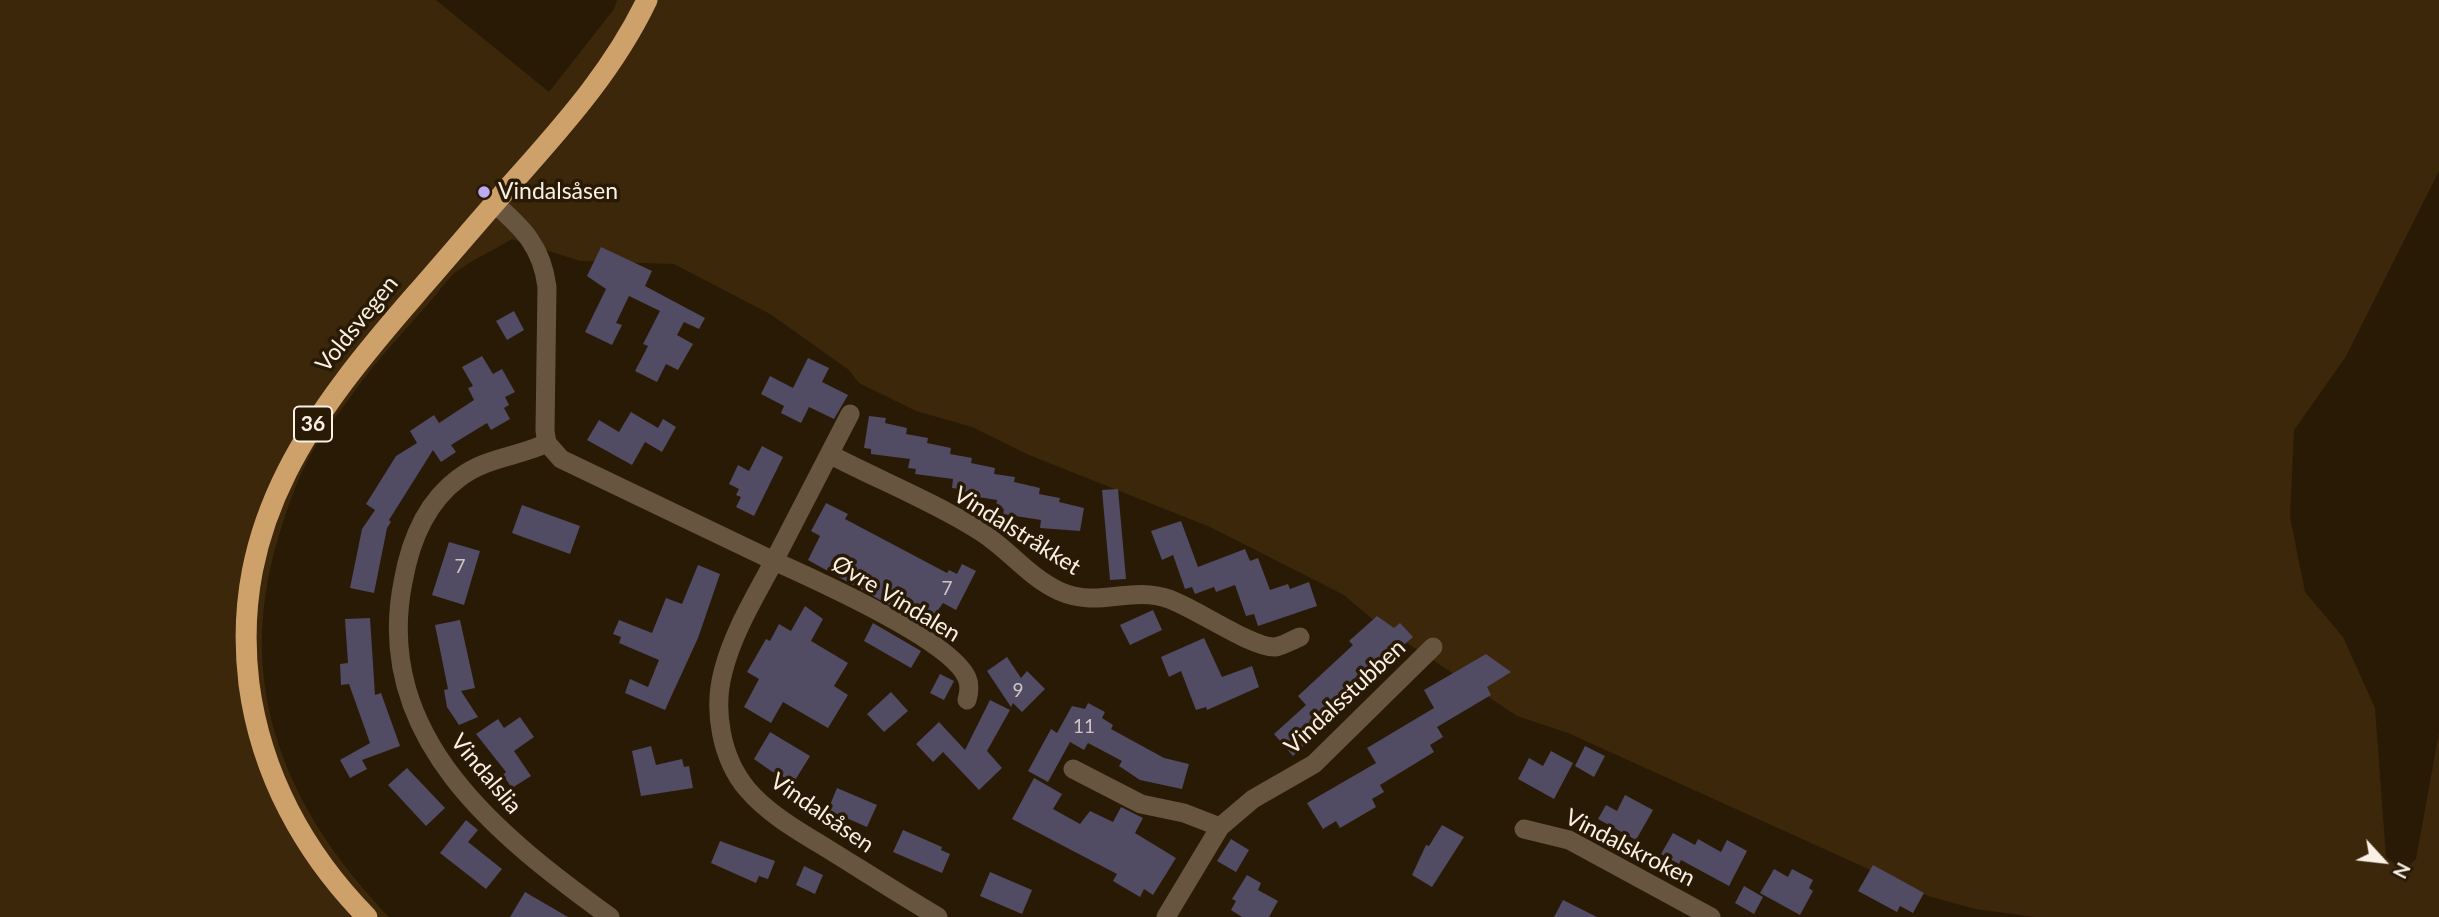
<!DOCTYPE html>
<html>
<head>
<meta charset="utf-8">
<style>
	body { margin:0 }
	#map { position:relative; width:2439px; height:917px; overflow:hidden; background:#291a06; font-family:Lato,sans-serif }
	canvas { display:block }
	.north { position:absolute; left:2348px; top:826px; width:70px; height:70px; -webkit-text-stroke:5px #291a06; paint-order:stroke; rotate:117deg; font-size:19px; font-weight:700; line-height:28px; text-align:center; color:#fbf0e4 }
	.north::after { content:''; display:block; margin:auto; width:24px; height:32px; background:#fbf0e4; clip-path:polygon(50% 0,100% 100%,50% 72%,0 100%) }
</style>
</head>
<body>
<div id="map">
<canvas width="2439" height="917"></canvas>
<div class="north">N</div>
</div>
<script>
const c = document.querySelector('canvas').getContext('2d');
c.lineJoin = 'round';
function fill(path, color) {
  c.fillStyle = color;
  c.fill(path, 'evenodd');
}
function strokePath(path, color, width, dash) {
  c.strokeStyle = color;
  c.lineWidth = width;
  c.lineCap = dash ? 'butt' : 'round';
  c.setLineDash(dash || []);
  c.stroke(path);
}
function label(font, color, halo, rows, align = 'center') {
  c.font = font + ' Lato,sans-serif';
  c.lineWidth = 7;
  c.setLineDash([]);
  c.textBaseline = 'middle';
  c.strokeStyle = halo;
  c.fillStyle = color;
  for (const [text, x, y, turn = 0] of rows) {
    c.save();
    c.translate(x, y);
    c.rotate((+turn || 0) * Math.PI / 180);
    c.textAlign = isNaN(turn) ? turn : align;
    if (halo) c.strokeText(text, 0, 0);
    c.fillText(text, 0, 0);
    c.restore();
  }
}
fill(new Path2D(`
	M0,0H436L549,92L614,9L617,0H2439V171L2345,358L2294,430L2290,517L2305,592L2343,637L2375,708L2386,857L2403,871L2416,859L2439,733V917H2035L1975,909L1928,896L1568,733L1517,716L1377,623L1344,595L1210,527L1029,455L972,427L916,411L859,383L849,370L770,314L674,264L580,261L512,239C494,250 474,259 457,271C447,279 438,293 429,303C403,332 377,360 354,392C343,408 330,423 320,439C300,470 287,507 277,542C234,689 287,810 389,917H0Z`), '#3c270b');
fill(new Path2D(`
	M601,247L652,271L645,286L705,318L699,329L684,322L677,335L693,344L678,370L666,364L657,382L635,371L648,346L643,344L660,311L629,296L616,323L622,325L612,345L585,332L606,289L587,276Z
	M514,311L524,330L507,340L496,321Z
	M482,356L493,374L502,369L515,392L505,397L509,405L504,408L510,419L491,430L487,423L451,445L456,452L441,462L433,450L389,520L391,522L387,528L374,593L350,588L362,529L375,510L366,504L396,456L417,443L410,431L434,415L439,423L474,400L468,388L473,386L462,367Z
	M808,358L829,368L822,382L848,395L834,419L809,407L801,423L781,413L784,406L761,394L770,376L793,388Z
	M631,412L658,428L663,419L676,427L662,452L645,442L632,465L587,440L599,420L619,432Z
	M869,416L886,418L885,423L907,428L906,434L928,438L927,443L951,448L950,454L972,458L971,463L995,468L994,474L1015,477L1014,482L1040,488L1039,494L1060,498L1059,502L1084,508L1080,531L1040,528L1041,520L1003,514L1004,509L996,508L997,500L959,494L960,489L952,488L953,479L915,474L916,469L908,468L910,459L871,454V449L864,448Z
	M762,446L783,457L754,516L736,507L741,497L736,495L739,489L729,484L738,465L749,471Z
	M1118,489L1126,579L1110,580L1102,490Z
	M826,503L848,514L845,519L947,573L949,570L957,574L962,564L976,571L956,610L943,603L927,626L808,560L820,536L811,531Z
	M522,505L580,526L570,554L512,533Z
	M1181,521L1198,567L1245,549L1250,561L1258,558L1270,590L1288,584L1290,589L1309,582L1317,606L1258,626L1254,614L1246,616L1235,585L1216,592L1214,587L1195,594L1192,587L1185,589L1173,555L1162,560L1151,531Z
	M449,542L480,551L464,605L432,595Z
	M698,565L720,574L698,638L665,710L625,693L630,679L648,687L659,660L619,643L621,637L613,634L619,620L652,633L666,598L682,604Z
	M805,606L823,619L811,641L848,663L834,686L848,695L828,728L783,702L771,723L744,707L759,679L747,672L766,639L770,641L779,624L791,631Z
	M1153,610L1162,630L1130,645L1120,625Z
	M1377,616L1394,628L1400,623L1413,637L1361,682L1365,686L1293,756L1274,734L1306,705L1298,696L1353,645L1349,641Z
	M370,618L375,695L381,693L400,746L362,760L367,769L350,778L340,760L370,743L349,684L341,685L340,664L348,663L345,619Z
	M460,620L475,688L461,691L478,717L459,725L447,707L444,690L448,689L435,625Z
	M873,623L921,651L911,668L864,641Z
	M1204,638L1222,677L1252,666L1259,687L1207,710L1206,707L1196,710L1181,671L1169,677L1161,657Z
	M1486,654L1511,672L1487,687L1491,695L1437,727L1443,737L1430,745L1434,752L1380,785L1384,792L1372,799L1376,807L1340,828L1336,821L1323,829L1307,803L1376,763L1367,748L1434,708L1424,690Z
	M1007,657L1021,678L1027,671L1045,689L1022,712L1013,703L1011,707L987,671Z
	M940,674L954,681L944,700L930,693Z
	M891,692L908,711L884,732L867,714Z
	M990,700L1010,710L987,751L1002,768L979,790L943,752L933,762L916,744L939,722L965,750Z
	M1088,703L1105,712L1102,718L1113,725L1111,729L1164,758L1189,764L1182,789L1140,780L1119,766L1122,761L1088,743L1084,750L1070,742L1048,782L1028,771L1051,729L1057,733L1072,706L1085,709Z
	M520,717L534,737L514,751L531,776L512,788L503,775L506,772L476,734L498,719L504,728Z
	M770,732L810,756L794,782L771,771L754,759Z
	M651,746L656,765L682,759L684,767L689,766L693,788L641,796L632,751Z
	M1585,746L1605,756L1594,777L1575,766Z
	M1551,751L1573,763L1554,799L1518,779L1529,758L1543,766Z
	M407,768L445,808L426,826L388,785Z
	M1034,778L1062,794L1053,809L1080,824L1090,811L1113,822L1121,807L1143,818L1135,833L1176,858L1153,895L1144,889L1140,897L1113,881L1117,874L1012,819Z
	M837,788L877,805L867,827L828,810Z
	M1625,795L1653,810L1636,840L1598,819L1606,805L1617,811Z
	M466,820L478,830L468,842L502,869L486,889L440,853Z
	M1442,825L1464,837L1432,887L1412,875L1426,845L1429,846Z
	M903,830L942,847L941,850L950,854L942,873L893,852Z
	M1673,833L1695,845L1698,839L1721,852L1727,840L1747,851L1729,886L1681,860L1679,864L1661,854Z
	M1231,839L1249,850L1236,872L1217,861Z
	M720,841L775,861L768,879L759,876L756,883L711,863Z
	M1873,865L1924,893L1913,913L1900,906L1897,912L1858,891Z
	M804,866L823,875L815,894L796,885Z
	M1774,869L1788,877L1792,869L1813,880L1809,888L1813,891L1800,915L1760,893Z
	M990,872L1032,890L1022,914L980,896Z
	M1247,875L1261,883L1258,890L1278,901L1269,917H1242L1231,910L1236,901L1232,899Z
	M1744,886L1763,897L1754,914L1735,903Z
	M525,892L568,917H510Z
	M1563,900L1597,917H1554Z`), '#514b63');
strokePath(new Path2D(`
	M494,203C523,228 542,247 547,287L545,431L547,443L561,459L774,561L850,414
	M547,443C518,457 486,457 459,478C425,503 410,542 403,582C372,738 499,836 610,917
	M831,455C879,480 932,501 978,530C1008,548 1027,576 1059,591C1099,609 1130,585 1169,599C1195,608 1252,648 1275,647C1283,646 1292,640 1300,637
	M1073,769L1141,804L1184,813L1220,827
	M1524,829L1569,840L1711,917
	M938,917C901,895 865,872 828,849C800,832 768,814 747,789C721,758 713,710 723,672C733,632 755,597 774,561C814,579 951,640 967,678C970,685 969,693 967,700
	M1166,917L1220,827L1253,799L1314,764L1433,647`), '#67553f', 19);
strokePath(new Path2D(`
	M367,917C304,853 261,774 249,684C229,521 315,410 416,294C452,253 487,211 523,171C570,118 616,65 647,0`), '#cfa16a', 21);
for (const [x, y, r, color] of [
	[484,192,7,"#bea9f4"]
]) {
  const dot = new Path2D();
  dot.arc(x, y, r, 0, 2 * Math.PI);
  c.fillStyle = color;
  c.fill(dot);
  strokePath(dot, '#291a06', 2.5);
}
label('19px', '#d0c7c4', null, [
	["7",460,567],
	["7",947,589],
	["9",1018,691],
	["11",1084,727]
]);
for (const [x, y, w] of [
	[313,424,38]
]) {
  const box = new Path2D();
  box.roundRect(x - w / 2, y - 17.5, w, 35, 5);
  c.fillStyle = '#291a06';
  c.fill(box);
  strokePath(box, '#fbf0e4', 2);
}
label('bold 21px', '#fbf0e4', null, [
	["36",313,424]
]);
label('23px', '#fbf0e4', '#291a06', [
	["Vindalsåsen",498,192]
], 'left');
label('23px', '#fbf0e4', '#291a06', [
	["Voldsvegen",357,324,-51],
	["Vindalstråkket",1017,531,32],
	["Øvre Vindalen",896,599,31],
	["Vindalsstubben",1345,697,-43],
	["Vindalslia",486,774,50],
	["Vindalsåsen",822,813,35],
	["Vindalskroken",1630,848,27]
]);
</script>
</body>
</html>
